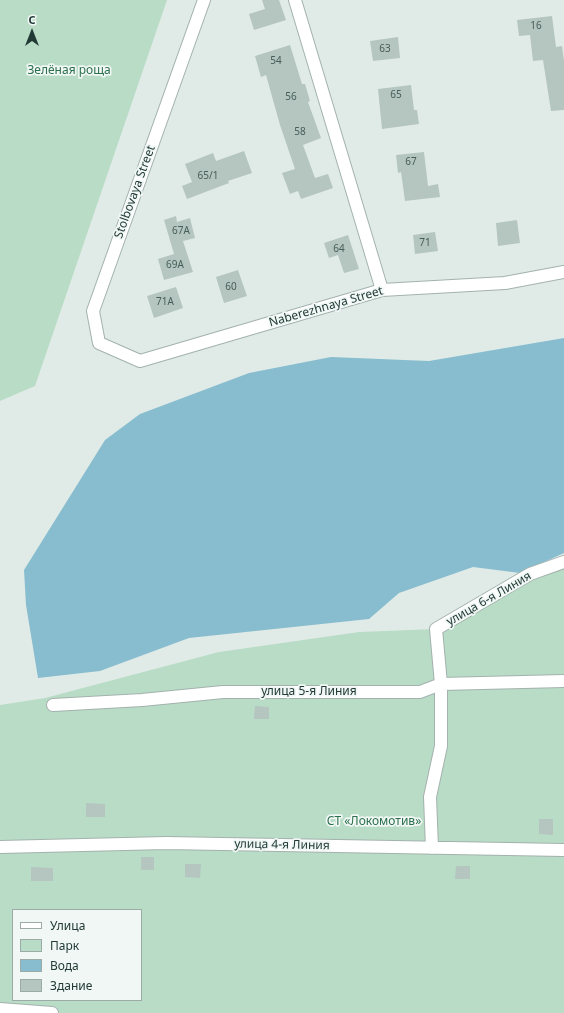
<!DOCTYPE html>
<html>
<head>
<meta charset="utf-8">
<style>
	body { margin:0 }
	#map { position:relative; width:564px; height:1013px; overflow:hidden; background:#e0ebe7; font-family:"Noto Sans",sans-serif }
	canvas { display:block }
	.legend { position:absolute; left:12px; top:909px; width:130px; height:92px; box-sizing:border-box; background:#f0f7f4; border:1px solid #9daba8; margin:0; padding:5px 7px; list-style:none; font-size:12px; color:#213a36 }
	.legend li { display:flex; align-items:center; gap:8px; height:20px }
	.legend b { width:20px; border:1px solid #9daba8 }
	.north { position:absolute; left:12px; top:12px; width:40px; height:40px; -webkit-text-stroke:3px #f0f7f4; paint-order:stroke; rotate:0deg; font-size:11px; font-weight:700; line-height:16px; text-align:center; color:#213a36 }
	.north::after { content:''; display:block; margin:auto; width:14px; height:18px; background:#213a36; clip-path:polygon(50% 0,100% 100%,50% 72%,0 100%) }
</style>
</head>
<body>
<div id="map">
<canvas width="564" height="1013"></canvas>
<ul class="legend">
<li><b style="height:5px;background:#fff"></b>Улица</li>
<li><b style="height:11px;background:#b9dcc6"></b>Парк</li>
<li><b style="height:11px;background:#88bdcf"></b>Вода</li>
<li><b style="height:11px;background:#b5c5c0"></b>Здание</li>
</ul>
<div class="north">С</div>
</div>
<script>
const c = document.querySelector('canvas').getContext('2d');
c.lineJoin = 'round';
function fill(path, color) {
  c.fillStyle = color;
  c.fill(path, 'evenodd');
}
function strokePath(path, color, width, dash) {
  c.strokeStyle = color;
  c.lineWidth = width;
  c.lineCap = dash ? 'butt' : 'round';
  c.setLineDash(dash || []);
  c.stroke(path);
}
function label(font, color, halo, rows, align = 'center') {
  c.font = font + ' "Noto Sans",sans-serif';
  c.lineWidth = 3.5;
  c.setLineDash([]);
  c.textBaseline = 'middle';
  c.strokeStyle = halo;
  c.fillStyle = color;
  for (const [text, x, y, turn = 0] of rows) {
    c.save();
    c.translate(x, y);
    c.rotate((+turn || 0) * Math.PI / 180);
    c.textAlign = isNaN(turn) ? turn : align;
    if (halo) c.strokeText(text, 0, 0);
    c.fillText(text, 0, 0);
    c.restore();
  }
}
fill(new Path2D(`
	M0,0H167L35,386L0,401Z
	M564,562V1013H0V705L45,698L219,652L359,632L436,629ZM13,910H141V1000H13Z`), '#b9dcc6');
fill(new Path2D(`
	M564,338V553L520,573L473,567L399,593L369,619L189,638L100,671L38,678L26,605L24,570L105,440L140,414L249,373L331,357L429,361Z`), '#88bdcf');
fill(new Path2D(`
	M262,0H279L286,20L254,30L249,14L265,9Z
	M552,16L556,47L562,46L564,61V110L551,111L543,60L533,61L530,35L519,36L517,20Z
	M398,37L400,58L373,61L370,41Z
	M290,45L302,84H305L310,101L308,102L321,138L303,145L315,178L328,174L333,188L301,199L298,191L290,194L282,173L295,169L280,125L266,75L261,77L255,56Z
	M411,85L414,110H417L419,124L382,129L378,89Z
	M244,151L252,173L228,181L229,183L187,199L182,186L192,182L185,164L213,153L216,161Z
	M424,152L428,186L438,184L440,197L405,201L401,172L398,173L396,155Z
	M176,216L177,222L190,218L195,238L183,241L193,272L164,280L158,259L174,254L164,220Z
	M517,220L520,243L498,246L496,223Z
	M435,232L438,251L415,254L413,235Z
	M348,235L359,269L344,273L338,255L329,258L324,243Z
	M238,270L247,296L224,303L216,277Z
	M176,287L183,308L154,318L147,296Z
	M255,706L269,707V719H254Z
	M86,803L105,804V817H86Z
	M539,819H553V835L539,834Z
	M141,857H154V870H141Z
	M185,864H201L200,878L185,877Z
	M456,866H470V879H455Z
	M31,867L53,868V881H31Z`), '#b5c5c0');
const minor = new Path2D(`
	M204,0L93,311L99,343L140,361L382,290L505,283L564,272
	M295,0L382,290
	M53,705L142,700L223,692H420L441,684L564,681
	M0,847L166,843L564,850
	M432,848L430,797L441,746V684L436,629L530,574L564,562
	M0,1009L52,1013`);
strokePath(minor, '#a3b2ae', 14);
strokePath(minor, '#fff', 12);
label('10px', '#465d58', null, [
	["16",536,26],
	["63",385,49],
	["54",276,61],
	["65",396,95],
	["56",291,97],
	["58",300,132],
	["67",411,162],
	["65/1",208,176],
	["67А",181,231],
	["71",425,243],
	["64",339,249],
	["69А",175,265],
	["60",231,287],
	["71А",165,302]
]);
label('12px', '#2c704d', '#f0f7f4', [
	["Зелёная роща",69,71],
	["СТ «Локомотив»",374,822]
]);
label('12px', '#213a36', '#f0f7f4', [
	["Stolbovaya Street",135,192,-70],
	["Naberezhnaya Street",326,307,-16],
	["улица 6-я Линия",489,599,-30],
	["улица 5-я Линия",309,692],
	["улица 4-я Линия",282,845,1]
]);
</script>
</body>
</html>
